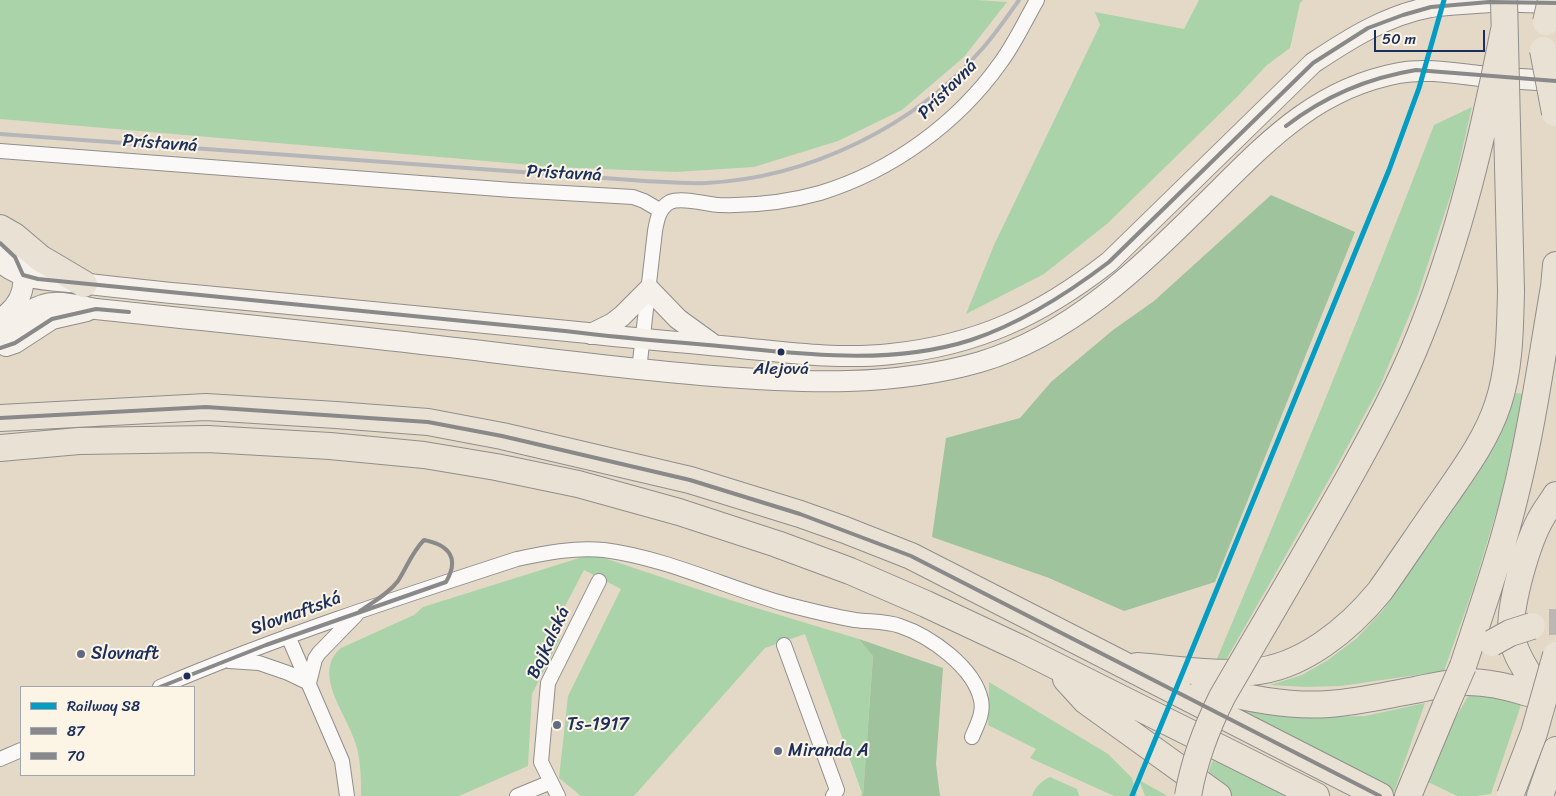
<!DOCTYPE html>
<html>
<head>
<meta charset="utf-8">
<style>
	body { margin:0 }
	#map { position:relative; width:1556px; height:796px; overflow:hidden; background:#e4d9c7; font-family:Sriracha,sans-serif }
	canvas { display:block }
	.legend { position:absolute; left:20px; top:686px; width:175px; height:90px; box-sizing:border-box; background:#fcf5e5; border:1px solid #a2a6af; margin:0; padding:6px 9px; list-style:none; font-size:15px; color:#1b2f5e }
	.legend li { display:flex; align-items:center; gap:10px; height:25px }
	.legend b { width:25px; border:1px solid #a2a6af }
	.scale { position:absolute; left:1374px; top:30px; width:111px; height:22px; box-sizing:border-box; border:2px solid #1b2f5e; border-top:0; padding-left:6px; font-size:15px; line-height:18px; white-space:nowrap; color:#1b2f5e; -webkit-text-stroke:4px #fcf5e5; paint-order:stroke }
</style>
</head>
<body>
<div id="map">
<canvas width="1556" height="796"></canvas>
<ul class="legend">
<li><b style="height:6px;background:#039dc3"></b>Railway S8</li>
<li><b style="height:6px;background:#898989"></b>87</li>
<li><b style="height:6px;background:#898989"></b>70</li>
</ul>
<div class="scale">50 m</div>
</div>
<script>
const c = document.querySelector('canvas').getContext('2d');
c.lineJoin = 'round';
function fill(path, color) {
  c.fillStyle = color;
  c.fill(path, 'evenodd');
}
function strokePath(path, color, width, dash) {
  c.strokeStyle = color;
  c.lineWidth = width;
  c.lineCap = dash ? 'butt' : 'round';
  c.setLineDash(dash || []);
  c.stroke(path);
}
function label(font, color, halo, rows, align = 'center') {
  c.font = font + ' Sriracha,sans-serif';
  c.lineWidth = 4;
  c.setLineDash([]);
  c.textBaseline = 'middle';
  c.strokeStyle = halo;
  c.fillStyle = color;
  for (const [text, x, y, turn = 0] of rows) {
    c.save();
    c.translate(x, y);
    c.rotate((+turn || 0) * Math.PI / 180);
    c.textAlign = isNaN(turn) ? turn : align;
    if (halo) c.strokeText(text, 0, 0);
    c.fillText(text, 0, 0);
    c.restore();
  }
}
fill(new Path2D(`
	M0,0H977L1007,2L964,57L902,110L838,141L754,167L676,172L555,167L0,119Z
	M1199,0H1303L1300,3L1290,48L1267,65L1237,97L1108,223L1044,274L966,314L994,245L1100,25L1095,12L1184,29Z
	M1472,107L1454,185L1417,297L1380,386L1338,464L1227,658L1216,661C1291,484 1365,305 1434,125Z
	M1516,393L1524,394L1501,496L1474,586L1444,671L1341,686L1306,687L1270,685L1302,675L1328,660L1357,638L1383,610L1485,460L1502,431Z
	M592,554L730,600L859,639L873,655L863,796H861L862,793L805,634L765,648L634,796H581L559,778L568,696L621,589L584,570L551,633L560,639L532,694L528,766L459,796H361C361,777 361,757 354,739C345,712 312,672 341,648L414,615L423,607Z
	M989,682L1108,754L1132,778L1137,796H1114L1030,758L1036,749L988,725Z
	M1471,691L1523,699L1491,794L1477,796H1457L1426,781L1455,719Z
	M1425,703L1394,792L1242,718L1246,708L1306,717L1365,716Z
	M1213,760L1288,796H1228L1209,782V770Z
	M1050,777L1077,789L1079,796H1032C1035,787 1041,781 1050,777Z
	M1139,780L1166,795V796H1145Z`), '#abd3a9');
fill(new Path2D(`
	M1271,195L1355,232L1215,582L1124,611L1049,578L932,537L946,438L1020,418L1051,382L1113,330L1154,301Z
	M859,639L943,668L936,764L940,796H863L873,656Z`), '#9fc39d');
strokePath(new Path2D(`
	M1549,622H1556`), '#bcb7b2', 26, [26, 13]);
const minor = new Path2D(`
	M0,151L512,190L633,197L644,201L661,211
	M639,370L655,231C657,220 659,208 670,202C682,197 706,204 719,205C753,206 788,202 820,193C892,171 958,123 1001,62C1015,43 1025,21 1037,0
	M288,636L342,761L347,796
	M784,645L837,790L833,796
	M229,661L259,663L288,673L309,683
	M309,683L315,659L319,653L356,615
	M160,687C277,637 397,598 517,559C545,553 575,547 604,550C666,558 725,587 785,604C808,610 832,616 855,620C870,622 886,621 900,626C930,636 974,667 981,700C984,713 977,725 972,737
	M0,759L21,750
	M551,782L541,762L548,683L599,581
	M517,796L551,782L558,796`);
const secondary = new Path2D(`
	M1520,2L1556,3
	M1521,79L1537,80
	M0,243C31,263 31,299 0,319
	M0,261C8,270 18,274 30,277C46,281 64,281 81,283C115,287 149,291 183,294C318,307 454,319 588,333C636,339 683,342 731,347C784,352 838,360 891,354C978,345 1041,315 1109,262L1313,63C1349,39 1387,15 1431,7C1450,4 1470,4 1489,2
	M591,334L613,323L622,316L649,289L678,319L714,345
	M0,335C13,330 20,320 31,311C49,296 75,305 96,309C227,323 359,336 490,352C564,361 638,370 713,376C803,383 893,387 980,362C1071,335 1138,269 1204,204C1263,146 1313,89 1399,73C1425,68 1454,73 1480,76
	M6,346L15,343L52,319L87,311`);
const motorway = new Path2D(`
	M0,228L14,236L40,258L84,284
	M0,418L206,407L336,415L428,422L502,436L690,480L800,514L845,530L911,556L1380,796
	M0,448L79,441L208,439L330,446L424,455L496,467L578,484L679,512L777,544L850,571L926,604L1022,649L1316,796
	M1137,666C1175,669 1213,675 1251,672C1302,668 1349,629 1380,591C1402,560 1423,528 1445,497C1465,468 1487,438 1498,404C1510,368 1510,329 1511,291
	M1463,666C1482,608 1502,551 1516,492C1533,424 1542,355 1554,287L1556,265
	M1066,679L1086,701L1218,796
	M1532,680C1524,666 1515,654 1512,638C1507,610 1528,539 1543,515C1547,508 1552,502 1556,495
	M1204,687C1245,698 1287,707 1329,704C1358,702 1387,695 1415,690C1433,686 1451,682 1468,682C1489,682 1509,687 1528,693
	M1408,796L1446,705
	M1540,796L1556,750`);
strokePath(minor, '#908e8c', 16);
strokePath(secondary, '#908e8c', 22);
strokePath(motorway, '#908e8c', 28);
strokePath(minor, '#fbf9f7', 14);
strokePath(secondary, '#f5f0e9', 20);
strokePath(motorway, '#eae1d5', 26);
strokePath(new Path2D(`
	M0,134L645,181C665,182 686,184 706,183C809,178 915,126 982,49C996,33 1007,17 1019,0`), '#b5b6b9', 4);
const motorwayBridge = new Path2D(`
	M1504,0L1511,291
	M1546,22L1551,0
	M1543,50L1555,113
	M1492,643L1510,633L1532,626
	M1446,705L1463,666
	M1188,796C1194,761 1206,729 1222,697C1265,623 1309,549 1351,474C1376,429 1401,383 1420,335C1460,235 1483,135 1504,30
	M1510,796L1534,733L1556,655`);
strokePath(motorwayBridge, '#908e8c', 28, []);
strokePath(motorwayBridge, '#eae1d5', 26);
strokePath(new Path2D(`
	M1286,126C1325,96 1367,78 1416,70L1556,81
	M0,243L15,257L23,275L38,279L565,331C613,337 660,341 708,345C795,353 886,367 971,340C1022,323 1067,294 1109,262L1313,63L1368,28L1403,15L1431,7L1489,2L1556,3
	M0,348L15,343L52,319L96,309L129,312`), '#898989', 4);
strokePath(new Path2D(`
	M0,418L206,407L428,422L502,436L690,480L800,514L911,556L1380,796
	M160,687L266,645L446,582C460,558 449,545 424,540C412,552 407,567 398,581C388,594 373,602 360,611`), '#898989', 4);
strokePath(new Path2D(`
	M1132,796L1389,170L1419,88L1444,0`), '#039dc3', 5);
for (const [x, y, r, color] of [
	[781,352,4.5,"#1b2f5e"],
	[81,654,5,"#616a83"],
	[187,676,4.5,"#1b2f5e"],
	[557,725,5,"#616a83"],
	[778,751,5,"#616a83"]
]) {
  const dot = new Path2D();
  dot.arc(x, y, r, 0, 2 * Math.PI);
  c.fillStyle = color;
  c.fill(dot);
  strokePath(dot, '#fcf5e5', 2);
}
label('17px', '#1b2f5e', '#fcf5e5', [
	["Alejová",781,370]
]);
label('18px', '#1b2f5e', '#fcf5e5', [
	["Prístavná",948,90,-45],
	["Prístavná",160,144,4],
	["Prístavná",564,174,3],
	["Slovnaftská",296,614,-20],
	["Bajkalská",549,643,-65]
]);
label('18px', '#1b2f5e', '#fcf5e5', [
	["Slovnaft",91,654],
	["Ts-1917",567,725],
	["Miranda A",788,751]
], 'left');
</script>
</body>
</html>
